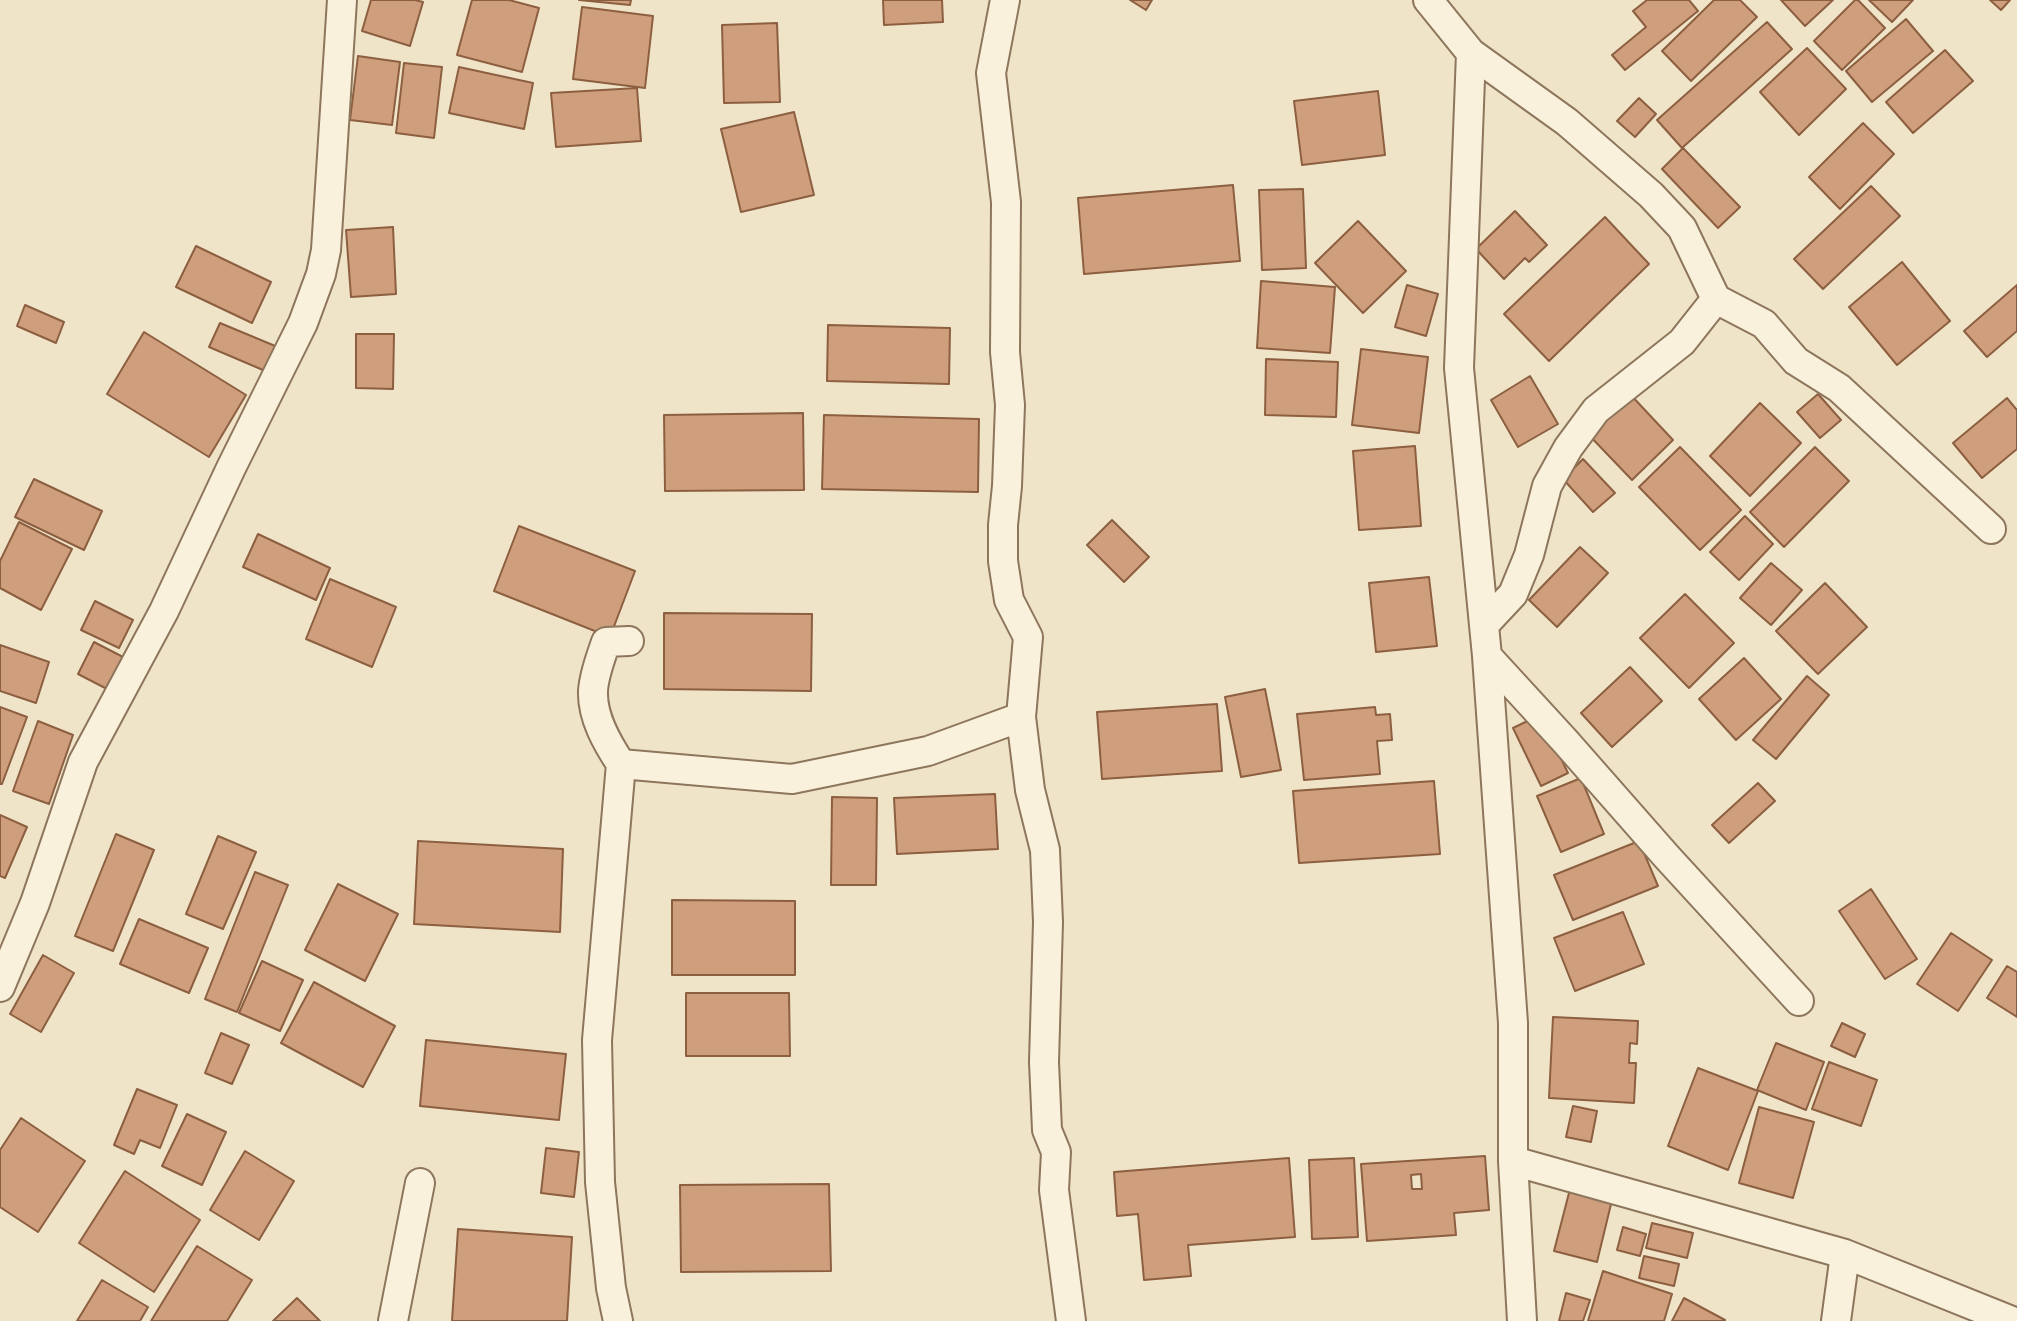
<!DOCTYPE html>
<html>
<head>
<meta charset="utf-8">
<style>
	body { margin:0 }
	canvas { display:block; background:#f0e4c8 }
</style>
</head>
<body>
<canvas width="2017" height="1321"></canvas>
<script>
const c = document.querySelector('canvas').getContext('2d');
c.lineJoin = 'round';
function fill(path, color) {
  c.fillStyle = color;
  c.fill(path, 'evenodd');
}
function strokePath(path, color, width, dash) {
  c.strokeStyle = color;
  c.lineWidth = width;
  c.lineCap = dash ? 'butt' : 'round';
  c.setLineDash(dash || []);
  c.stroke(path);
}
const building = new Path2D(`
	M371,0H415L423,2L410,46L362,31Z
	M472,0H509L539,8L522,72L457,55Z
	M579,0H631L630,5Z
	M883,0H942L943,22L884,25Z
	M1130,0H1152L1146,10Z
	M1647,0H1689L1698,11L1625,70L1612,55L1646,27L1633,11Z
	M1714,0H1740L1757,17L1691,81L1662,51Z
	M1781,0H1833L1805,26Z
	M1855,0H1858L1885,28L1842,70L1814,41Z
	M1869,0H1913L1892,22Z
	M1990,0H2010L2001,10Z
	M582,7L653,16L645,88L573,79Z
	M1906,19L1933,51L1872,102L1846,71Z
	M1767,22L1792,49L1682,148L1657,120Z
	M777,23L780,102L724,103L722,25Z
	M1807,48L1846,89L1799,135L1760,92Z
	M1945,50L1973,81L1913,133L1886,102Z
	M358,56L400,62L392,125L350,120Z
	M404,63L442,67L434,138L396,133Z
	M459,67L533,83L524,129L449,113Z
	M637,88L641,141L556,147L551,93Z
	M1378,91L1385,155L1302,165L1294,101Z
	M1639,98L1656,114L1635,137L1617,121Z
	M794,112L814,195L741,212L721,129Z
	M1863,123L1894,154L1840,209L1809,177Z
	M1683,148L1740,207L1718,228L1662,169Z
	M1233,185L1240,261L1084,274L1078,198Z
	M1871,186L1900,216L1823,289L1794,259Z
	M1303,189L1306,268L1262,270L1259,190Z
	M1515,211L1547,245L1529,262L1525,258L1504,279L1476,249Z
	M1605,217L1649,264L1549,361L1504,314Z
	M1358,221L1406,271L1363,313L1315,263Z
	M393,227L396,294L351,297L346,230Z
	M196,246L271,282L252,323L176,287Z
	M1902,262L1950,321L1897,365L1849,307Z
	M1261,281L1335,287L1330,353L1257,348Z
	M1407,285L1438,294L1426,336L1395,327Z
	M2017,285V331L1987,357L1964,331Z
	M25,305L64,322L56,343L17,326Z
	M220,323L280,348L270,373L209,347Z
	M828,325L950,328L949,384L827,381Z
	M144,332L246,395L209,457L107,394Z
	M356,334H394L393,389L356,388Z
	M1361,349L1428,357L1419,433L1352,425Z
	M1266,359L1338,362L1336,417L1265,415Z
	M1530,376L1558,424L1518,447L1491,400Z
	M1628,392L1673,440L1632,480L1586,432Z
	M1818,394L1841,420L1820,438L1797,412Z
	M2007,398L2017,410V449L1982,478L1953,443Z
	M1760,403L1801,443L1750,496L1710,456Z
	M803,413L804,490L665,491L664,415Z
	M824,415L979,419L978,492L822,489Z
	M1415,446L1421,526L1359,530L1353,451Z
	M1680,447L1741,510L1700,550L1639,487Z
	M1815,447L1849,481L1784,547L1750,512Z
	M1583,459L1615,493L1593,512L1563,479Z
	M34,479L102,511L84,550L15,517Z
	M1745,516L1773,544L1739,580L1710,552Z
	M1112,520L1149,557L1124,582L1087,545Z
	M19,522L72,549L41,610L0,588V561Z
	M519,526L635,571L610,637L494,591Z
	M258,534L330,568L316,600L243,567Z
	M1580,547L1608,573L1557,627L1529,600Z
	M1771,563L1802,590L1771,625L1740,598Z
	M1429,577L1437,646L1376,652L1369,583Z
	M330,579L396,607L372,667L306,639Z
	M1825,583L1867,627L1818,674L1776,631Z
	M1685,594L1734,643L1689,688L1640,638Z
	M95,601L133,620L119,648L81,630Z
	M664,613L812,614L811,691L664,689Z
	M94,642L123,657L107,689L78,674Z
	M0,645L49,662L36,703L0,691Z
	M1744,658L1781,699L1736,740L1699,699Z
	M1630,667L1662,701L1612,747L1581,713Z
	M1807,676L1829,695L1776,759L1753,740Z
	M1265,689L1281,770L1241,777L1225,697Z
	M1217,704L1222,771L1102,779L1097,712Z
	M0,707L27,717L2,784H0Z
	M1375,707L1376,715L1390,714L1392,740L1377,741L1380,774L1304,780L1297,714Z
	M1540,715L1568,773L1541,786L1513,728Z
	M38,721L73,735L49,804L13,791Z
	M1581,778L1604,834L1561,852L1537,796Z
	M1434,781L1440,854L1299,863L1293,791Z
	M1758,783L1775,801L1729,843L1712,825Z
	M995,794L998,849L897,854L894,798Z
	M832,797L877,798L876,885H831Z
	M0,815L27,827L5,878L0,876Z
	M116,834L154,850L113,951L75,936Z
	M218,836L256,852L223,929L186,914Z
	M418,841L563,849L560,932L414,924Z
	M1639,841L1658,886L1573,920L1554,875Z
	M255,872L288,885L237,1012L205,999Z
	M338,884L398,914L365,981L305,950Z
	M1871,889L1917,959L1885,979L1839,911Z
	M672,900L795,901V975H672Z
	M1623,912L1644,964L1575,991L1554,938Z
	M139,919L208,948L189,993L120,964Z
	M1951,933L1992,960L1958,1011L1917,984Z
	M43,955L74,973L41,1032L10,1014Z
	M262,961L303,980L280,1031L239,1013Z
	M2007,966L2017,972V1017L1987,998Z
	M314,982L395,1026L363,1087L281,1043Z
	M686,993H789L790,1056H686Z
	M1553,1017L1638,1021L1637,1044L1630,1043L1629,1063H1636L1634,1103L1549,1098Z
	M1842,1023L1865,1034L1855,1057L1831,1046Z
	M221,1033L249,1045L232,1084L205,1073Z
	M426,1040L566,1054L559,1120L420,1106Z
	M1776,1043L1824,1062L1806,1110L1757,1090Z
	M1829,1062L1877,1080L1861,1126L1812,1109Z
	M1698,1068L1758,1091L1728,1170L1668,1146Z
	M137,1089L177,1105L160,1148L140,1140L134,1154L114,1145Z
	M1573,1106L1597,1111L1591,1142L1566,1137Z
	M1759,1107L1814,1122L1793,1198L1739,1183Z
	M187,1114L226,1132L202,1185L162,1166Z
	M21,1118L85,1161L38,1232L0,1207V1150Z
	M546,1148L579,1152L574,1197L541,1193Z
	M245,1151L294,1181L259,1240L210,1210Z
	M1485,1156L1489,1210L1454,1213L1456,1235L1367,1241L1361,1164ZM1421,1174L1422,1189H1412L1411,1175Z
	M1289,1158L1295,1237L1188,1245L1191,1276L1144,1280L1138,1214L1117,1216L1114,1172Z
	M1354,1158L1358,1237L1312,1239L1309,1160Z
	M125,1171L200,1220L154,1292L79,1243Z
	M829,1184L831,1271L681,1272L680,1185Z
	M1570,1189L1612,1200L1597,1262L1554,1251Z
	M1652,1223L1693,1233L1687,1258L1646,1248Z
	M1623,1227L1646,1234L1640,1256L1617,1250Z
	M458,1229L572,1237L567,1321H452Z
	M197,1246L252,1280L227,1321H151Z
	M1644,1256L1679,1264L1674,1286L1639,1278Z
	M1603,1271L1672,1294L1664,1321H1588Z
	M102,1280L148,1307L140,1321H77Z
	M1566,1293L1590,1300L1583,1321H1559Z
	M297,1298L320,1321H273Z
	M1684,1298L1725,1320V1321H1672Z`);
fill(building, '#cf9f7d');
strokePath(building, '#8d5f41', 2);
const street = new Path2D(`
	M1005,0L991,73L1006,202L1005,352L1010,405L1007,486L1003,525V561L1009,600L1028,637L1021,717L1030,790L1045,850L1048,922L1044,1062L1047,1130L1056,1152L1054,1190L1071,1321
	M1428,0L1471,53L1567,122L1651,195L1682,228L1716,299L1764,324L1796,361L1839,388L1991,529
	M1471,53L1459,368L1487,656L1513,1023V1161L1522,1321
	M1484,625L1513,594L1529,555L1547,486L1568,448L1596,410L1682,342L1716,299
	M1487,656L1565,741L1667,857L1799,1001
	M621,764L792,779L928,751L1021,717
	M0,987L35,903L83,762L164,611L231,468L303,323L321,274L326,250L342,0
	M1513,1161L1845,1254L2012,1321
	M393,1321L420,1183
	M618,1321L611,1288L600,1182L597,1040L621,764C607,743 592,717 593,691C594,674 601,657 606,642L629,641
	M1836,1321L1845,1254`);
strokePath(street, '#8d765c', 32);
strokePath(street, '#faf1dc', 28);
</script>
</body>
</html>
